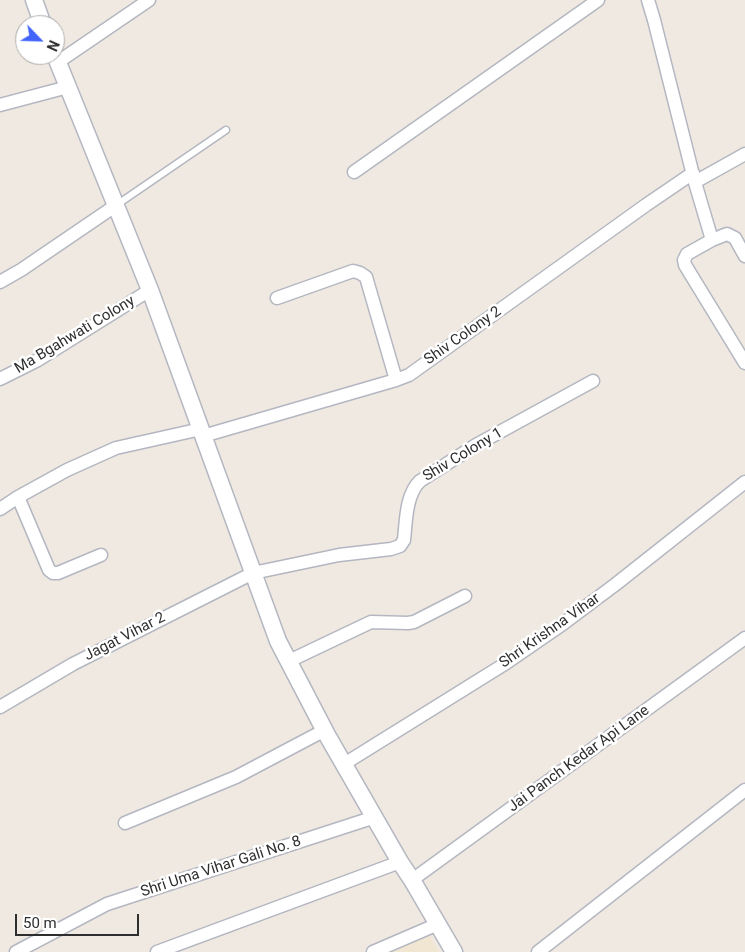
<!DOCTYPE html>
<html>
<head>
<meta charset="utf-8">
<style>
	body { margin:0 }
	#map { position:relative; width:745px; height:952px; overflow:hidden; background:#efe9e1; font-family:Roboto,sans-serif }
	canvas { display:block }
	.north { position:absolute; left:15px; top:15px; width:50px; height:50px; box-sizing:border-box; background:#fff; border:1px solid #ababab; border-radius:50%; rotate:114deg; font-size:14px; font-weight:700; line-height:20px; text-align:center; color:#2e2e2e }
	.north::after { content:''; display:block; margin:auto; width:18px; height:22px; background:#4264fb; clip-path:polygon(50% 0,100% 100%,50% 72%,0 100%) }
	.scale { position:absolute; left:15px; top:914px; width:124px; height:22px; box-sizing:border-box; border:2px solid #2e2e2e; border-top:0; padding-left:6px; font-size:15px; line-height:18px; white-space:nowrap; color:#2e2e2e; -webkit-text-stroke:4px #fff; paint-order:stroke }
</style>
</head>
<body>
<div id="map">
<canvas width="745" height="952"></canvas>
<div class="north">N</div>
<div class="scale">50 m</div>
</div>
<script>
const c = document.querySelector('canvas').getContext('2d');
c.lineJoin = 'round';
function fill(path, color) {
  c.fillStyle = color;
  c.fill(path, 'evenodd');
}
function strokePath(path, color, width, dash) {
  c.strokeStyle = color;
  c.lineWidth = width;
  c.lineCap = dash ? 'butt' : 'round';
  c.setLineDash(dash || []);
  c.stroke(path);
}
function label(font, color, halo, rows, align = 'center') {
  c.font = font + ' Roboto,sans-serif';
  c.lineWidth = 5;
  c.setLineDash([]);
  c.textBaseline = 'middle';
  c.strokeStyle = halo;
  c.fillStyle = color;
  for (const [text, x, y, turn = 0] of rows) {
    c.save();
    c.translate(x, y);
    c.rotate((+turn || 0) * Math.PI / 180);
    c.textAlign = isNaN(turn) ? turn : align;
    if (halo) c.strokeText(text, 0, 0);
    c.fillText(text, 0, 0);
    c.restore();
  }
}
fill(new Path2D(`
	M428,933L439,952H384Z`), '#f0e6d1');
const service = new Path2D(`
	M115,206L226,130`);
const minor = new Path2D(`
	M648,0L654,20L694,179L712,240
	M58,62L149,0
	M0,105L68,87
	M354,172L598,0
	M695,182L745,154
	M745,256L735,238L727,234L712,240L687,254L684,260L685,265L745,363
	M0,282L21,270L115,206
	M277,298L353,271L360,273L366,277L396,380
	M0,379L38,360L150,290
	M203,436L396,380L409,375L646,205L693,173
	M18,497L49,570L53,573H58L101,555
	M0,509L18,497L67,470L116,448L201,429
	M289,661L371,622L408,623L414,622L465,596
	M0,707L73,664L253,573L339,555L391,549L400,546L404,540C406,521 406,494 420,481L476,445L593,381
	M344,764L503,665L564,623L616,584L745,482
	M125,823L236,777L325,730
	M412,880L745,638
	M16,952L107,904L375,817
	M157,952L400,862
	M373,952L438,924
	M538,952L745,790`);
const tertiary = new Path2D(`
	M34,0L43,25
	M55,55L150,290L278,641L327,735L400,862L412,880L454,952`);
strokePath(service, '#b4b7c1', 9);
strokePath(minor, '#b4b7c1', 15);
strokePath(tertiary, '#b4b7c1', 19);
strokePath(service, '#fff', 6);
strokePath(minor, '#fff', 12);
strokePath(tertiary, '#fff', 16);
label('15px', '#2e2e2e', '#fff', [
	["Ma Bgahwati Colony",75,335,-31],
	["Shiv Colony 2",463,336,-35],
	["Shiv Colony 1",463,455,-31],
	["Shri Krishna Vihar",550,631,-35],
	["Jagat Vihar 2",125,637,-27],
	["Jai Panch Kedar Api Lane",579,759,-36],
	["Shri Uma Vihar Gali No. 8",221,867,-18]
]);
</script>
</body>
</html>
